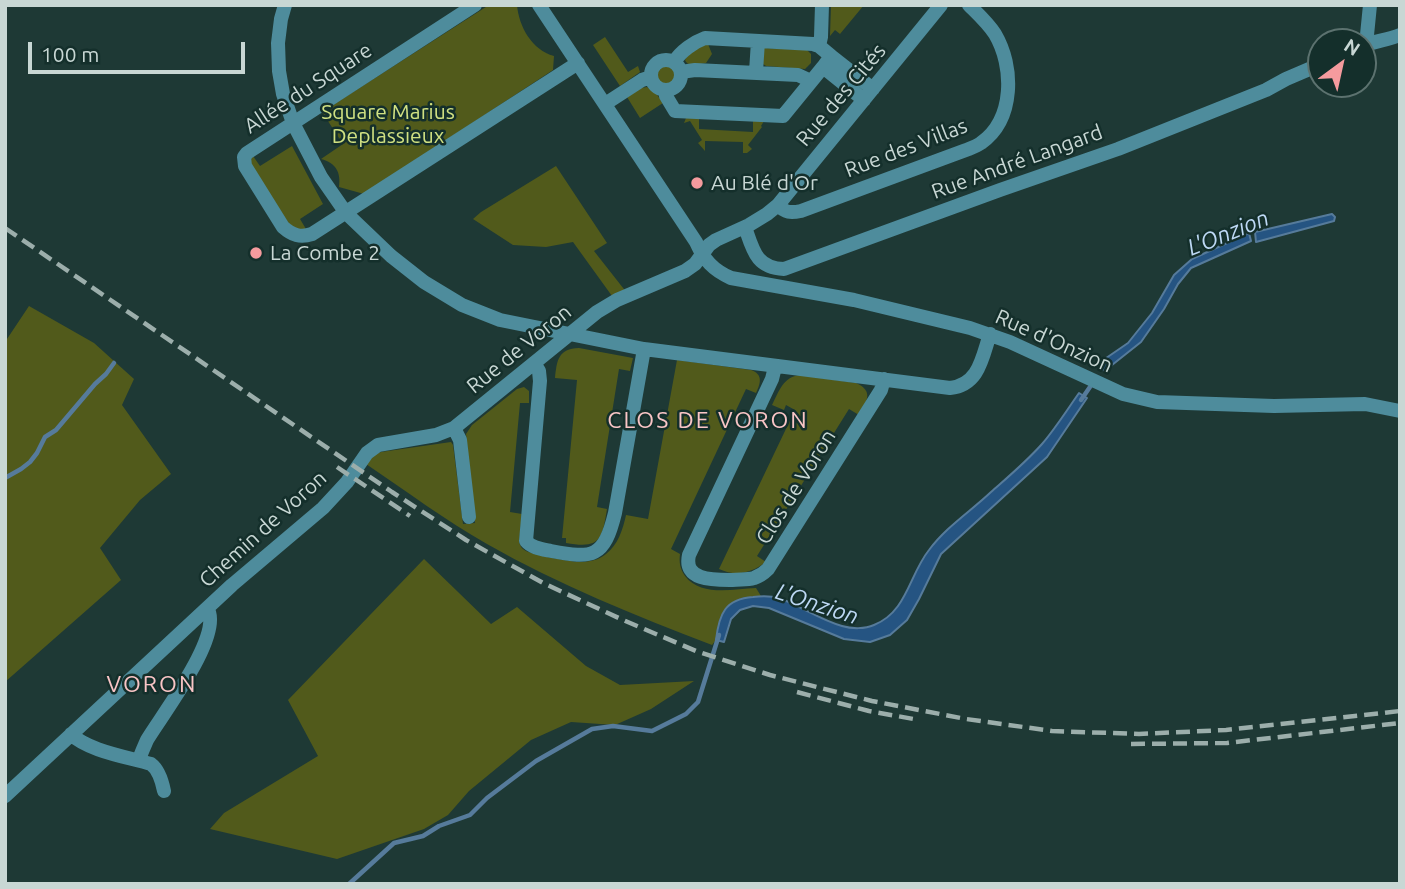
<!DOCTYPE html>
<html>
<head>
<meta charset="utf-8">
<style>
	body { margin:0 }
	#map { position:relative; width:1405px; height:889px; overflow:hidden; background:#1e3935; font-family:Ubuntu,sans-serif }
	canvas { display:block }
	.frame { position:absolute; inset:0; border:7px solid #c8d7d4; pointer-events:none }
	.north { position:absolute; left:1307px; top:28px; width:70px; height:70px; box-sizing:border-box; background:#142f2b; border:2px solid #5c726f; border-radius:50%; rotate:33deg; font-size:19px; font-weight:700; line-height:28px; text-align:center; color:#c8d7d4 }
	.north::after { content:''; display:block; margin:auto; width:24px; height:32px; background:#f59b9e; clip-path:polygon(50% 0,100% 100%,50% 72%,0 100%) }
	.scale { position:absolute; left:28px; top:42px; width:217px; height:32px; box-sizing:border-box; border:4px solid #c8d7d4; border-top:0; padding-left:9px; font-size:21px; line-height:24px; white-space:nowrap; color:#c8d7d4; -webkit-text-stroke:5px #142f2b; paint-order:stroke }
</style>
</head>
<body>
<div id="map">
<canvas width="1405" height="889"></canvas>
<div class="frame"></div>
<div class="north">N</div>
<div class="scale">100 m</div>
</div>
<script>
const c = document.querySelector('canvas').getContext('2d');
c.lineJoin = 'round';
function fill(path, color) {
  c.fillStyle = color;
  c.fill(path, 'evenodd');
}
function strokePath(path, color, width, dash) {
  c.strokeStyle = color;
  c.lineWidth = width;
  c.lineCap = dash ? 'butt' : 'round';
  c.setLineDash(dash || []);
  c.stroke(path);
}
function label(font, color, halo, rows, align = 'center') {
  c.font = font + ' Ubuntu,sans-serif';
  c.lineWidth = 5;
  c.setLineDash([]);
  c.textBaseline = 'middle';
  c.strokeStyle = halo;
  c.fillStyle = color;
  for (const [text, x, y, turn = 0] of rows) {
    c.save();
    c.translate(x, y);
    c.rotate((+turn || 0) * Math.PI / 180);
    c.textAlign = isNaN(turn) ? turn : align;
    if (halo) c.strokeText(text, 0, 0);
    c.fillText(text, 0, 0);
    c.restore();
  }
}
fill(new Path2D(`
	M489,5H517C519,27 532,50 554,56L553,70L364,194L339,187C341,172 336,163 321,159L343,144L322,112Z
	M831,5H864L840,34L835,30L830,36Z
	M605,37L628,72L638,66L640,72L620,86L593,45Z
	M708,44L712,54L706,63C699,64 688,68 685,60C688,53 700,46 708,44Z
	M764,48L807,50L811,54V63L805,69L766,66L763,64Z
	M656 75a11 11 0 1 1 22 0a11 11 0 1 1-22 0Z
	M647,87L655,92L663,103L640,118L627,97L641,88Z
	M686,118H699V129L753,132V121H764L761,126L762,127L748,145L752,149L747,153H743V142L705,141V151L698,143L702,140L690,121L684,123Z
	M292,146L323,204L300,219L306,229L301,230L291,227L251,166L250,160L253,156L260,166Z
	M556,166L607,243L594,251L627,293L612,296L573,242L546,247L513,245L473,219L481,212Z
	M29,306L94,343L134,379L122,405L171,474L140,500L100,548L121,580L5,682V342Z
	M579,348L633,358L630,371L619,369L597,507L607,509C602,540 600,549 566,543V538H562L577,380L555,378C557,360 558,349 579,348Z
	M677,360L751,370C763,374 761,383 756,393L746,389L671,549L680,554C679,562 680,569 685,576C701,597 733,589 756,588L761,596L741,598L717,629L716,640L712,645C636,616 559,585 487,544C445,520 406,491 366,464L371,456L381,452L451,442L453,445L463,524L475,523L466,434L472,425L517,389L524,387L529,391V403H520L510,512L522,514L519,542C521,547 521,548 526,551C533,555 571,562 580,562C589,562 599,560 606,554C618,545 623,529 626,515L648,519Z
	M800,375L856,383C874,391 867,401 859,415L849,409L757,556L766,562C751,573 736,577 719,569L795,410L786,405L784,410L772,405C779,391 783,377 800,375Z
	M424,559L491,624L517,607L586,666L620,685L694,681L651,709L615,725L571,722L531,740L469,791L448,815L424,829L337,859L210,829L224,813L318,756L288,700Z`), '#515a1b');
const water = new Path2D(`
	M1332,214L1335,217L1334,221L1256,242L1255,232Z
	M1249,233L1251,241L1191,268L1178,284L1164,309L1141,342L1112,365L1106,372L1096,365L1128,343L1152,313L1174,275L1192,259Z
	M1079,393L1087,398L1047,457L941,554L919,599L907,620L890,635L870,642L844,639L769,608L753,606L740,610L731,619L724,642L716,640C719,614 725,599 753,597C761,596 771,596 779,598C801,606 820,620 842,626C852,629 865,629 874,625C907,612 909,575 929,550C946,527 971,511 991,492C1008,477 1026,462 1042,444C1055,429 1067,410 1079,393Z`);
fill(water, '#255482');
strokePath(water, '#567b9b', 2);
strokePath(new Path2D(`
	M1081,400L1092,384
	M5,478L21,469L30,462L37,453L45,437L56,430L95,384L106,374L114,363
	M349,884L394,843L423,836L439,826L470,815L487,798L536,761L592,729L613,726L652,731L686,714L698,702L719,635`), '#567b9b', 4.5);
strokePath(new Path2D(`
	M285,5L281,19L278,43L279,71L283,94L293,123L321,177L346,213L391,256L424,282L462,305L500,320L644,349L950,388C979,385 982,358 990,334
	M475,5L247,153L244,157L245,166L283,227C292,235 300,238 312,234L578,63
	M539,5L696,242C704,260 713,270 731,278L854,300L970,328L1010,342L1123,394L1157,402L1274,406L1365,404L1400,411
	M1366,45L1370,5
	M819,46L821,37L822,5
	M1363,46C1375,41 1387,40 1400,35
	M831,56L873,89
	M651 75a15 15 0 1 1 30 0a15 15 0 1 1-30 0Z
	M674,62C681,51 694,42 705,38L813,44L819,46L831,56L823,67L864,100
	M681,72L695,70L798,75L811,81
	M756,72L758,41
	M665,90L666,96L675,111L783,116L823,67
	M605,104L642,80L651,77
	M778,205C785,213 791,213 801,211L966,150C971,148 977,146 981,143C1015,119 1014,66 995,34C988,23 978,14 969,5
	M745,227C753,250 756,268 784,269L1000,190L1118,149L1266,90L1286,79L1321,64
	M534,363L539,371L540,381L526,541C532,548 541,549 551,551C593,559 604,558 615,513L644,349
	M775,367L772,379L689,555C683,581 714,580 732,580C740,579 747,580 754,578C760,576 764,573 768,569L881,390L884,379
	M454,428L460,440L469,517
	M71,734C88,751 128,757 151,764C159,770 162,781 164,791
	M139,760C141,753 144,747 147,740C161,716 225,634 207,608
	M5,796L232,585L323,508L347,482L367,453L378,445L436,435L454,428L597,312L617,300L685,271L695,264L709,245L716,240L749,225L767,214L778,205L941,5`), '#4e8c9c', 14);
strokePath(new Path2D(`
	M5,228L392,492L466,540L543,583L623,620L696,651L770,675L872,701L966,719L1052,731L1139,734L1226,730L1400,711
	M337,467L410,516
	M797,692L869,711L919,720
	M1131,744L1227,743L1400,723`), '#9caeab', 4.5, [14, 7]);
for (const [x, y, r, color] of [
	[697,183,7,"#f59b9e"],
	[256,253,7,"#f59b9e"]
]) {
  const dot = new Path2D();
  dot.arc(x, y, r, 0, 2 * Math.PI);
  c.fillStyle = color;
  c.fill(dot);
  strokePath(dot, '#142f2b', 2.5);
}
label('21px', '#c8d7d4', '#142f2b', [
	["Allée du Square",308,88,-33],
	["Rue des Cités",841,95,-50],
	["Rue des Villas",906,148,-21],
	["Rue André Langard",1017,162,-20],
	["Rue d'Onzion",1054,341,24],
	["Rue de Voron",519,349,-39],
	["Clos de Voron",796,487,-58],
	["Chemin de Voron",263,529,-42]
]);
label('21px', '#d1e182', '#142f2b', [
	["Square Marius",388,112],
	["Deplassieux",388,136]
]);
label('21px', '#c8d7d4', '#142f2b', [
	["Au Blé d'Or",711,183],
	["La Combe 2",270,253]
], 'left');
label('italic 23px', '#bdd8f4', '#142f2b', [
	["L'Onzion",1228,233,-22],
	["L'Onzion",817,604,18]
]);
c.letterSpacing = '2px';
label('23px', '#f9c5c6', '#142f2b', [
	["CLOS DE VORON",708,420],
	["VORON",152,684]
]);
c.letterSpacing = '0px';
</script>
</body>
</html>
